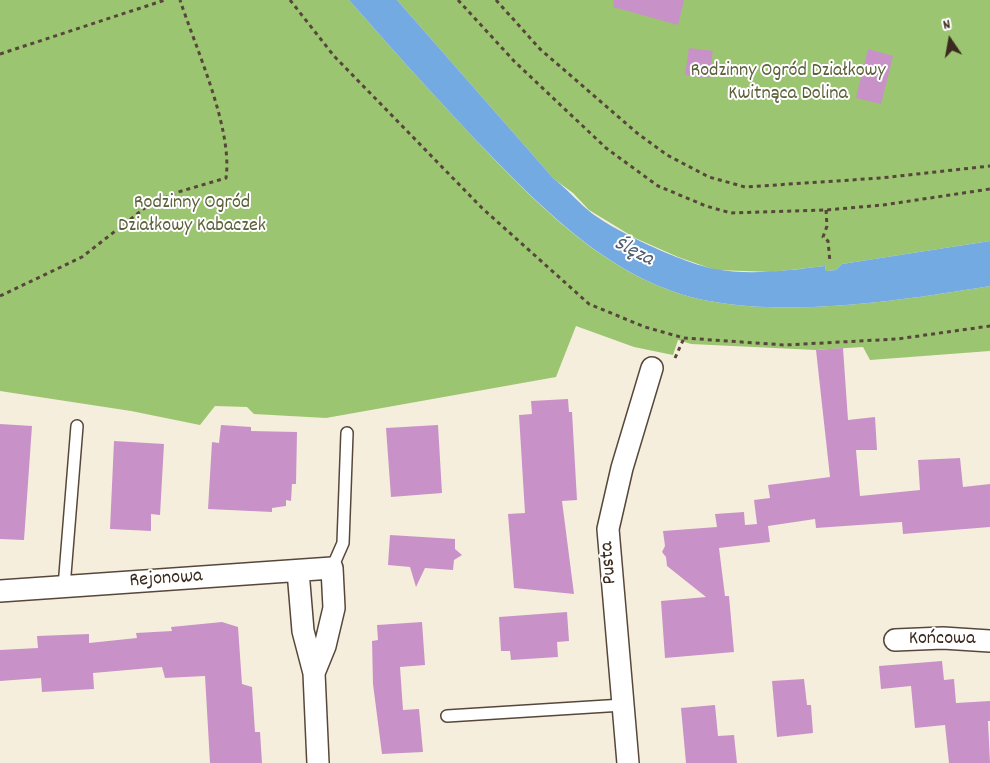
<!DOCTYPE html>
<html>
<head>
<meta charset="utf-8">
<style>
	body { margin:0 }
	#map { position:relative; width:990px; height:763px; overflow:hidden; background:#f6eedc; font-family:Dekko,sans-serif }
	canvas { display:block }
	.north { position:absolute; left:925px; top:15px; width:50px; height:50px; -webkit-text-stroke:4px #fff; paint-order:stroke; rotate:348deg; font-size:14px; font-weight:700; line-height:20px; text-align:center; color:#3b2a1e }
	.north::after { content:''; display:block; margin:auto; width:18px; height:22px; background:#3b2a1e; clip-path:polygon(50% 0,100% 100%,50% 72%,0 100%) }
</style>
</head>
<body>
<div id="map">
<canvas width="990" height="763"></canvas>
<div class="north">N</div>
</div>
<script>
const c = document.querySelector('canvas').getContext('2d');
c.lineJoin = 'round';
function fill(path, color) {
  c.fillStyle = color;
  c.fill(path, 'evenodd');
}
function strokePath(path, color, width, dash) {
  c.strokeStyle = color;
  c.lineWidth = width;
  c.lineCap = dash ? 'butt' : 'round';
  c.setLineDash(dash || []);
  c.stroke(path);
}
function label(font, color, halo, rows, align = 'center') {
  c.font = font + ' Dekko,sans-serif';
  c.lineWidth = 4;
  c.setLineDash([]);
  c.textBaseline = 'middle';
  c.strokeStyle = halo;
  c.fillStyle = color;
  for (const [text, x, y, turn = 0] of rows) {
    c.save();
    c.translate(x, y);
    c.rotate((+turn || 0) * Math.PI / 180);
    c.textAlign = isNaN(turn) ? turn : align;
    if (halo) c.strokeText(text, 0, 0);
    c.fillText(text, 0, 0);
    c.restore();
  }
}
fill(new Path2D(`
	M0,0H349C389,46 430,91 472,136C537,204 611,283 709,301C795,317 904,300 990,286V351L870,360L863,347L816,350L691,344L678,340L673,355L634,347L576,326L556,377L326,418L254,414L247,407L215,406L200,425L131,411L0,391Z
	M397,0H990V241L842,264L836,270L826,271L825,266L772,272L715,270L678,257L635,238L589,210L573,193L554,179Z`), '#9cc571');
fill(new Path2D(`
	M349,0H397L554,179C567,189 576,200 588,210C611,230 685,264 715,269C751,276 790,270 825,266L826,271L836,270L842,264L990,241V286C904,300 795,317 709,301C611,283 538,204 472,136C430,91 389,46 349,0Z`), '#72aae1');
fill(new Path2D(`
	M614,0H684L678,25L613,7Z
	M689,48L713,51L709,78L685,75Z
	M868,49L893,56L881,104L856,98Z
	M843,348L848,420L875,417L877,450H856L860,496L920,490L918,460L960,458L963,487L990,484V527L903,534L902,522L816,528L815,519L768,526L770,542L719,548L725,596H729L734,652L665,658L661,601L706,597L667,566L666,557L662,552L665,546L663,531L717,527L715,514L744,512L745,525L757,524L754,500L770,498L768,485L830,477L816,350Z
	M568,399L569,412H572L577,500L562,501L574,594L514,588L508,514L525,513L519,415L532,414L531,401Z
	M0,424L32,426L24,540L0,539Z
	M221,425L251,427V431L297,432L296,484H292L291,501L286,500V506L272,508V512L208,509L212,442L219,443Z
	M438,425L442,493L391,497L386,428Z
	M114,441L164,444L160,515L151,514V531L110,529Z
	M390,535L455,539V549L462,555L454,560L453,570L425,568L416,587L410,567L388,565Z
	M567,612L569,641L557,642L558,657L511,660L510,651H501L499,617Z
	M222,622L238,627L242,684L252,687L255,732H260L262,763H210L205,676L165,678L162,667L93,673L94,689L42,692L41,678L0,681V650L38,648L37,636L89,634V643L137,638L136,633L172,631L171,627Z
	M422,622L425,665L400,667L403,710L419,709L423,752L382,754L373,684L372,641L378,640L377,625Z
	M942,661L944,680L954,679L956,703L990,701V721H988L990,763H949L945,725L915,728L911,686L881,689L879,666Z
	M804,679L807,705H811L813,733L777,737L772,681Z
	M715,705L718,736L734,735L737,763H686L681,708Z`), '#c892c8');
const lane = new Path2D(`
	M332,568L343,543L347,433
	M64,587L77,426
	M447,716L623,705`);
const street = new Path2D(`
	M298,571L303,631L314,673L318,763
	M0,591L332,568L334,608L325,646L314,673
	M895,640L943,638L990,641
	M628,763L608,529L622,468L652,368`);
strokePath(lane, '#57473a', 14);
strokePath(street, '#57473a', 24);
strokePath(new Path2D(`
	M290,0L334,56L482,208L589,304L645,327L684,338L785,345L897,339L990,326
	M458,0L514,61L606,148L658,186L706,206L731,213L826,210L883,205L990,189
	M496,0L540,49L637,133L667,155L709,177L745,187L881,178L990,166
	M0,54L165,0
	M826,210L827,226L823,237L828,241L830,262
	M0,296L82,257L146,207L175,193L226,178C233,129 196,49 180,0
	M675,358L684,338`), '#57473a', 3, [4, 4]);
strokePath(lane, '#fff', 11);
strokePath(street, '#fff', 21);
label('20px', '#5d603b', '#fff', [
	["Rodzinny Ogród Działkowy",788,72],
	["Kwitnąca Dolina",788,95],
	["Rodzinny Ogród",192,204],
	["Działkowy Kabaczek",192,227]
]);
label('20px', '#3b2a1e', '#fff', [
	["Pusta",610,563,-95],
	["Rejonowa",166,580,-4],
	["Końcowa",942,640]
]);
label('italic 21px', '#515d6c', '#fff', [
	["Ślęza",633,253,27]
]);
</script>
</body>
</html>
